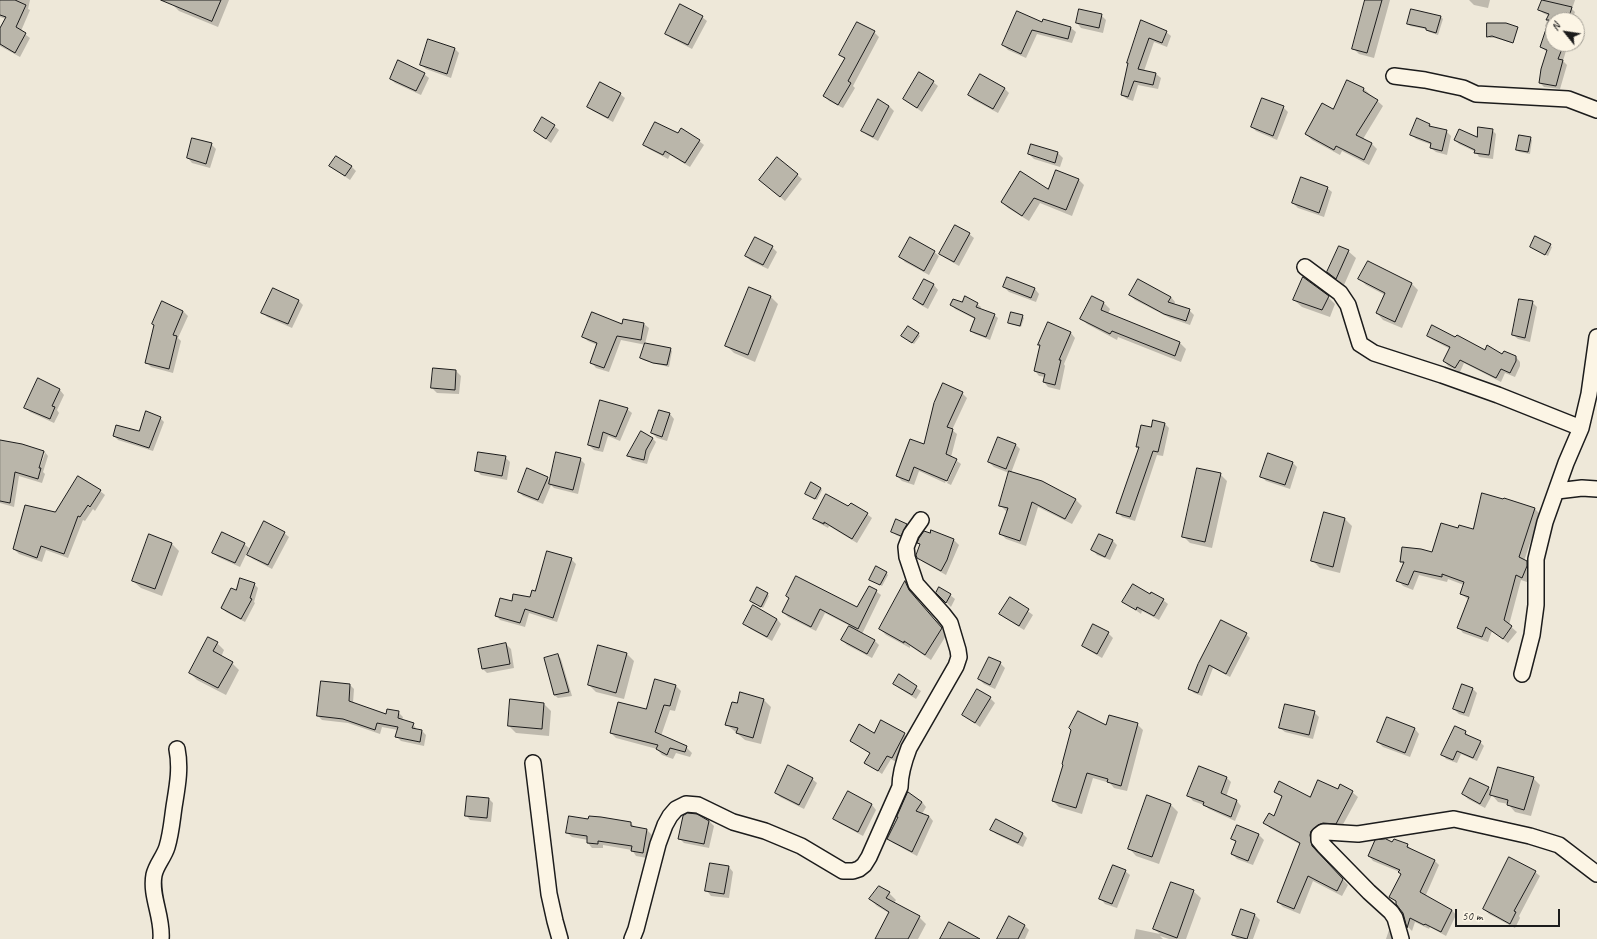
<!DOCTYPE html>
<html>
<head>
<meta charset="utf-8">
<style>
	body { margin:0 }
	#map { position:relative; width:1597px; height:939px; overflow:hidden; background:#eee8d9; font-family:Caveat,sans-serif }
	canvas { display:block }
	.north { position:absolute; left:1545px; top:12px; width:40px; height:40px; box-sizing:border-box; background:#fcf5e5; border:1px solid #a29e95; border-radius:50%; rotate:300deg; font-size:11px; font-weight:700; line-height:16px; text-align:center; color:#1c1c1c }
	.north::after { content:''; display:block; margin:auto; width:14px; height:18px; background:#1c1c1c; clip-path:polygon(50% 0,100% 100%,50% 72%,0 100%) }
	.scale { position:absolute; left:1455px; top:909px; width:105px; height:18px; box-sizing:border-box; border:2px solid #1c1c1c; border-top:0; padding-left:5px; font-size:12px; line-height:14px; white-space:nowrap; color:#1c1c1c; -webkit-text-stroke:3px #fcf5e5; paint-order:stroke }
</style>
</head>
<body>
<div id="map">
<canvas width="1597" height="939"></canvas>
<div class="north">N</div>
<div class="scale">50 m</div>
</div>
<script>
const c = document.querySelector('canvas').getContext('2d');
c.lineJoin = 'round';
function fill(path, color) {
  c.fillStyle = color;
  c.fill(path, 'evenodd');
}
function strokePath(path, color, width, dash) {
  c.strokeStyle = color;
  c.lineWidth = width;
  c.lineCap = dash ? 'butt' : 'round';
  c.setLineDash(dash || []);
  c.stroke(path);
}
fill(new Path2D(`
	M0,0H30L28,9L30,10L21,31L30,38L20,57L0,46V30L6,19L0,17Z
	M176,0H229L218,27L179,11L173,5Z
	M1366,0H1390L1374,58L1359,54L1353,48Z
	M1469,0H1490L1488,8L1474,5Z
	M1543,0H1575L1572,9L1575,12L1572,20H1553V44H1568L1563,61L1567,65L1560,89L1544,87L1540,83L1547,52L1541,47L1547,28L1545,26L1549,16L1543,13L1539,10Z
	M1101,15L1106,20L1103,33L1081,28L1077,23Z
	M702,17L707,21L692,49L671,38L666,33Z
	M1441,17L1443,19L1438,35L1429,32L1426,29L1410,26L1408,24Z
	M1044,20L1071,28L1076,32L1072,43L1037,34L1026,58L1008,50L1003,45L1043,23Z
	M1141,22L1166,32L1171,36L1167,47L1154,42L1144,71L1156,74L1161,78L1158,89L1138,85L1133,101L1127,99L1122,95Z
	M1516,28L1512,43L1495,38H1490L1488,36Z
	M874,32L879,37L853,86L855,88L843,108L829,101L825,96L845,59L840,54Z
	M429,40L455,49L459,53L451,78L426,69L421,65Z
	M424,74L429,78L421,95L395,83L391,79Z
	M1348,81L1364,89L1383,106L1363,139L1372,144L1377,149L1369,165L1342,151L1340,155L1312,140L1306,134L1333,111Z
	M933,82L938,86L922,112L904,99Z
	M1004,88L1009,93L998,113L974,100L969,95Z
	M620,94L625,98L613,122L593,111L588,107Z
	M878,101L889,106L894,111L878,141L867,135L862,130Z
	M1283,107L1288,112L1277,140L1256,131L1252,127Z
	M1417,120L1430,125L1433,128L1446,131L1451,136L1447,155L1436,152L1431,148L1432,145L1416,139L1411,134Z
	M554,126L559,130L551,143L535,131Z
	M1492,130L1496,134L1493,159L1479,157L1476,152L1459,144L1455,140L1478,138Z
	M678,135L699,141L704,145L690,167L670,155L668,159L649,149L644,145Z
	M1530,138L1532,140L1530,154L1519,152L1517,150Z
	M211,144L216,149L210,168L192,163L188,158Z
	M1032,145L1058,153L1063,158L1060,167L1034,159L1029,154Z
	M778,158L802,179L785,201L760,180Z
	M330,166H351L356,171L350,180Z
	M1078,179L1084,185L1072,216L1040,203L1029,221L1008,208L1002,202L1049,191Z
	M1327,188L1332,192L1324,217L1298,208L1293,203Z
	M969,234L974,238L959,266L945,258L940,253Z
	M1536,237L1552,247L1548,256L1533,248Z
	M772,247L777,252L768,269L751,261L746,256Z
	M1348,251L1356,258L1344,285L1328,272Z
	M934,252L939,256L929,275L905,262L900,257Z
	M1368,262L1412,284L1418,290L1402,328L1383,320L1377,313L1385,295L1366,285L1359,278Z
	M1008,278L1035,289L1039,294L1036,302L1009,292L1004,287Z
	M925,280L934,285L938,290L928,309L919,304L914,299Z
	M750,288L771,297L778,304L755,362L734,353L727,346Z
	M1130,295L1171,297L1175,302L1174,305L1189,310L1194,315L1190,325L1170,318L1135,300Z
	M1092,297L1104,303L1110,309L1108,314L1180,343L1186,349L1181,362L1118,337L1117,340L1087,324L1081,318Z
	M1328,297L1335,304L1330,317L1302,307L1294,300Z
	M298,300L303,305L292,328L267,317L263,313Z
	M162,302L183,311L188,316L178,338L181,341L173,373L151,367L146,362Z
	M1532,302L1537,307L1530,342L1518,339L1513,335Z
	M962,303L977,304L981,307L980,310L994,315L998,318L990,340L975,334L971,331L975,319L955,309L952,305Z
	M1022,316L1024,318L1021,327L1011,324L1009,322Z
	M624,320L644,324L649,328L645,344L670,349L672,351L669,367L656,364L643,360L641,358L646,345L621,340L609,372L596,368L592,363L597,345L588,341L583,337L622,325Z
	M1049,323L1071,333L1075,338L1064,364L1065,366L1060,390L1048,387L1044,382L1045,377L1039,376L1035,371Z
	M918,334L920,336L914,344L902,336Z
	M1428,336L1485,351L1516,357L1520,362V366L1515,377L1505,373L1501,382L1464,363L1460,372L1448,366L1444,361L1450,349L1433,340Z
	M434,369L456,371L461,376L459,394L437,393L432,388Z
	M38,379L60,390L64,395L57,410L59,413L54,423L30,412L26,408Z
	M962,393L967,398L952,430L957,434L951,457L957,460H955L945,483L919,471L914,485L902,481L897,476L924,445Z
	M627,409L632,413L620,441L608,436L603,452L594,450L589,445Z
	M660,411L670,414L674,419L667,441L657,438L652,433Z
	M160,418L164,422L153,451L118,440L114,436L139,432Z
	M1165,424L1169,428L1163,456L1157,455L1135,521L1122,517L1118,512L1139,449L1137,446L1151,429Z
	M652,438L656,442L650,454L647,464L632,460L629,456Z
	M0,440L44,451L48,456L43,472L45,474L42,483L19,476L14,507L0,503ZM43,453H45L38,473L36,472Z
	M1016,445L1020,449L1011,473L1042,481L1076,500L1082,506L1072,524L1038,507L1026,546L1006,539L1000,533L1007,512L1000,505L1009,473L994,467L989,462Z
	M505,457L510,462L507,480L481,475L476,470Z
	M580,459L585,464L578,494L554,488L551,485L543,504L523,496L519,492L547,478L550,481Z
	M957,461L961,464L951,485L947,483Z
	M1292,462L1297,467L1290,489L1266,481L1261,476Z
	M1220,474L1227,481L1212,548L1190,543L1183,536Z
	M820,488L822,490L817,500L806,493Z
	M100,491L105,495L95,511L93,509L85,521L83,520L68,558L46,550L42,562L19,554L14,549L56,513Z
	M849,508L867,514L872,518L857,543L829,526L828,528L819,523L814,518Z
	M1535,509L1540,514L1524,561L1532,567V571L1527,582L1521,580L1509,625L1517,632L1508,643L1492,631L1488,642L1463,633L1458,627L1469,600L1461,594L1464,585L1448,579L1447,582L1419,575L1413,590L1403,586L1398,580L1404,565L1401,561L1432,554L1459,530H1473Z
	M1345,519L1352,526L1340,573L1320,568L1313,561Z
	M897,520L907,524L911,528L905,539L896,535L892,531Z
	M932,531L954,540L959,545L946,575L923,562L918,557L921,545L918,543L931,535Z
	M284,533L289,537L272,569L253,559L248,555Z
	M1112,540L1117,545L1110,560L1097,555L1093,550Z
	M171,543L179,551L162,596L141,588L133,581Z
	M244,544L249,548L240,567L218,557L213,553Z
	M571,559L576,564L557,622L529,613L525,627L500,620L496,615L513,603L530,598Z
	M886,573L888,575L882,586L871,580Z
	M906,582L911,588L915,597L947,634L931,660L910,646V648L886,635L880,629Z
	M254,584L258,588L254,602L255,603L245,622L226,612L222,608Z
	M870,587L881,595L862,634L874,640L879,645L872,658L847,645L842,640L850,626L825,613L816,631L788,617L783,612L790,599L858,609Z
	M937,593L950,595L955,599L951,607Z
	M767,594L769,596L763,608L751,601Z
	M1150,595L1163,600L1168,604L1159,620L1142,611L1141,614L1123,601Z
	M1010,598L1033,615L1024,630L1005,618L1000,614Z
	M777,619L781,624L772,641L749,628L744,623Z
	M1108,633L1113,638L1102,658L1088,650L1083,646Z
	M1246,634L1250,638L1230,677L1213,668L1202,696L1194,693L1190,689L1199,665Z
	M217,643L224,650L221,657L232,663L239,670L226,695L197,680L190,673Z
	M506,644L511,649L514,668L487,673L483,669Z
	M626,653L634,661L624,699L596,692L589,685Z
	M558,655L561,659L572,696L558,698L554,695Z
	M1000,663L1005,668L995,689L984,684L979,679Z
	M899,676L921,691L916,699L899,688L894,684Z
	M350,685L354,689L353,703L387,715L398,712L403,717L402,720L413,724L417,730L422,731L426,735L424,746L401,741L397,737L398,730L382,727L380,734L348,723L322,720L318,716Z
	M676,686L681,691L675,711L670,710L661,736L686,747L692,753L690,757L676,753L673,759L662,755L657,749L616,738L611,733L647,710Z
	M1472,688L1477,693L1469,717L1459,714L1454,709Z
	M990,698L995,703L980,727L963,715Z
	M764,700L771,707L761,744L745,740L726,724Z
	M544,704L551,711L549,736L516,733L509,726Z
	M1314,712L1319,717L1313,739L1285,732L1280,728Z
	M1137,724L1143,730L1127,791L1114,788L1110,783L1093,778L1082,814L1059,807L1053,801Z
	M1415,729L1419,734L1410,757L1383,747L1378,742Z
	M1465,732L1469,736V737L1480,742L1484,746L1477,761L1461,754L1457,763L1446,759L1443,755Z
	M875,734H904L908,738L896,762L891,759L882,774L865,762L871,754L851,741Z
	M1227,778L1231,782L1226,797L1237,801L1241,806L1235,821L1209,809L1204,805L1193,801L1189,796Z
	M1533,778L1540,785L1531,816L1515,812L1508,804L1498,802L1492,795L1485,808L1468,799L1463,794L1488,788L1492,792Z
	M812,779L817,783L804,809L780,797L776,793Z
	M1275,791L1311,798L1352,792L1358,797L1341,828L1315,840L1317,852L1348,885L1342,896L1313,881L1300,914L1283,907L1278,902L1301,845L1270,828L1265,823L1274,817L1283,798Z
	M848,793L872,805L876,810L863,836L839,823L834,819Z
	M489,799L493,803L491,822L470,820L466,815Z
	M922,802L926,807L922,814L929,816L933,821L917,856L893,843L888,839Z
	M1170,804L1178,812L1159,864L1136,856L1129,848Z
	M709,821L714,826L709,848L684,843L679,838Z
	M631,823L635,828L647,830L652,835L647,858L636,856L632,850L603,845V848H592L588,843V840L572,837L567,833Z
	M1237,826L1259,835L1264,840L1253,865L1237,859L1232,854L1237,842L1233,838Z
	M992,830L1022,833L1027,838L1023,847L996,834Z
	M1393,844L1407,845L1412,850L1434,860L1439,865L1425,897L1452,910L1456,915L1446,936L1430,927L1429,929L1415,922L1412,931L1408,927L1404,913L1397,902L1390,897L1402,874L1400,872L1373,861L1369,856Z
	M729,867L733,872L729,898L711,896L707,891Z
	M1125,871L1130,875L1117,908L1105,904L1101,899Z
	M1535,872L1540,876L1519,916L1520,918L1515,928L1489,914L1484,909Z
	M1193,891L1201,898L1186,939H1169L1160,936L1163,939H1134L1136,929L1160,934L1154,929Z
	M889,893L896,900L894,903L919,917L926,924L918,939H876L889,913L877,906L870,899Z
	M1242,910L1255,915L1260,920L1253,939H1237L1233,935Z
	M1010,918L1025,926L1029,930L1025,939H998Z
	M1389,930L1393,934L1395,939H1386Z`), '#0003');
const building = new Path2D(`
	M0,0H15L26,5L16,27L26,33L15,53L0,44V28L6,17L0,15Z
	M161,0H221L212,21Z
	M1365,0H1382L1367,53L1352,49Z
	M1542,0L1572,7L1568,20H1553V44H1564L1558,59L1563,60L1556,86L1539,83L1541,69L1547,50L1540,47L1549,20H1546L1549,14L1538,10Z
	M680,4L703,16L688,45L665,34Z
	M1079,9L1102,14L1099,28L1076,23Z
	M1411,9L1441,16L1436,33L1426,30V28L1407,24Z
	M1017,11L1042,22L1043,19L1071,27L1068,39L1032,30L1021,54L1002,45Z
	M1141,20L1167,31L1162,43L1149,38L1138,69L1156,73L1153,85L1134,81L1128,97L1121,95L1128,63H1127Z
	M857,22L875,31L848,81L851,83L838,105L823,96L845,58L839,55Z
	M1487,23H1506L1518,27L1513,43L1492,36L1487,37Z
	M428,39L455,48L447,74L420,65Z
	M398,60L425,73L416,91L390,79Z
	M919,72L934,81L917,108L903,99Z
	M980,74L1005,88L993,109L968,95Z
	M1347,80L1364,88L1363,91L1378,100L1356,135L1372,143L1364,160L1336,146L1334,150L1305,134L1322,103L1333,109Z
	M600,82L621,93L608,118L587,107Z
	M1262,98L1284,106L1273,136L1251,127Z
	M878,99L889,106L873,137L861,131Z
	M542,117L555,125L546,139L534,131Z
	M1417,118L1430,124L1429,126L1447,130L1442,151L1430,148L1431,143L1410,135Z
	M655,122L678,133L681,128L700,140L685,163L665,151L663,155L643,145Z
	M1478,127L1493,129L1489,155L1474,153L1475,150L1454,140L1459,129L1477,137Z
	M1519,135L1531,137L1528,152L1516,150Z
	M192,138L212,143L206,164L187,158Z
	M1031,144L1058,152L1055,163L1028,154Z
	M336,156L352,166L345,176L329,166Z
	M777,157L798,174L780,197L759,180Z
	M1056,170L1079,179L1066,210L1034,198L1022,216L1001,202L1020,171L1048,189Z
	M1301,177L1328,187L1319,213L1292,203Z
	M955,225L970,233L954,262L939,254Z
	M1535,236L1551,244L1545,255L1530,247Z
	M755,237L773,246L763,265L745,256Z
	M910,237L935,251L924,271L899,257Z
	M1339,246L1349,250L1336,279L1327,272Z
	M1368,261L1412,283L1395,322L1376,313L1385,293L1358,279Z
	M1007,277L1035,288L1031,298L1003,287Z
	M1303,277L1329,296L1322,310L1293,300Z
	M924,279L934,284L923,305L913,299Z
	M1138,279L1171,297L1168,302L1190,309L1186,321L1164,314L1129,295Z
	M749,287L771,296L748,355L725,346Z
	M273,288L299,300L288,324L261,313Z
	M965,296L978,303L976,307L995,314L986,337L970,331L975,318L950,305L953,299L962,302Z
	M1092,296L1104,302L1101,310L1180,342L1175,356L1112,331L1110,334L1080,319Z
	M1519,299L1533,301L1525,338L1512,335Z
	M162,301L183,311L173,335L177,336L169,369L145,363L154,325L152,324Z
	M592,312L622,324L623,319L644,323L641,340L617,336L604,368L590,363L597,343L582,337Z
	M1011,312L1023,315L1020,326L1008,323Z
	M1048,322L1071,332L1059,360H1061L1055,385L1043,382L1045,374L1034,371L1040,345H1038Z
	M1432,325L1455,337L1457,335L1485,350L1487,345L1502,354L1504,351L1516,356V361L1510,373L1501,369L1496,378L1460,360L1455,368L1443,361L1450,347L1427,336Z
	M908,326L919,333L912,343L901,336Z
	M645,343L671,348L667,365L653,363L640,358Z
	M433,368L456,370L455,390L431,388Z
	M38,378L60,389L52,406L55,407L50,419L24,408Z
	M943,383L963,392L947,427L953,429L946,454L957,459L947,481L914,467L909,481L896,476L910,439L924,444L934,403Z
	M600,400L628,408L616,437L603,432L599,448L588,445Z
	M659,410L670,413L662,437L651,433Z
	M146,411L161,417L149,448L113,436L116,425L139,431Z
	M1153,420L1165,423L1158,452L1153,451L1130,517L1116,513L1139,447H1136L1141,425L1151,427Z
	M641,431L653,438L646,450L644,460L627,456Z
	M998,437L1016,444L1006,469L988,462Z
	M0,440L22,444L44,451L39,468H41L38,479L15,472L10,503L0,501Z
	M478,452L506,456L502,476L475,471Z
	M556,452L581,458L573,490L549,484Z
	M1268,453L1293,462L1285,485L1260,477Z
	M527,468L548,477L538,500L518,492Z
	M1197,468L1221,473L1205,542L1182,537Z
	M1009,471L1042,481L1076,499L1065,519L1032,502L1020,541L999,534L1008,508L999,506Z
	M78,476L101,490L90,507L88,505L80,517L78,516L64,554L41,546L37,558L13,549L25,505L55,512Z
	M811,482L821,488L815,499L805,494Z
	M1482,493L1503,499L1504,498L1535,508L1519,557L1527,561V566L1522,578L1516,575L1504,620L1512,626L1503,639L1486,627L1482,637L1457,628L1469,597L1460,594L1464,582L1442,574V577L1414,571L1408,585L1396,581L1404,562H1400L1402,547L1421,549L1432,552L1441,523L1458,528L1459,525L1473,529Z
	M826,494L848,506L851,503L868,513L852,539L824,522V524L813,519Z
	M1324,512L1345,518L1333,567L1311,561Z
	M896,519L907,524L901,536L891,532Z
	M264,521L285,532L268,565L247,555Z
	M931,530L954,539L947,560L941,571L917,558L916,555L920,544L917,543L919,538L924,531L930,533Z
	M222,532L245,543L235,563L212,553Z
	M149,534L172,543L155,589L132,581Z
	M1099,534L1113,540L1105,557L1091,550Z
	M547,551L572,558L553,618L525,609L520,623L495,616L500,598L512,601L513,594L530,597L532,590L535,591Z
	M876,566L887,572L880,585L869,580Z
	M796,576L857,607L869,586L877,590L858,629L820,609L811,627L782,612L789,598L786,596Z
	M240,578L255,583L250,598L252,599L241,619L221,608L231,588L236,590Z
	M905,581L909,590L942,628L925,655L904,641V643L879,629Z
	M1133,584L1150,594L1151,592L1164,599L1154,616L1137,607L1136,610L1122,602Z
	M757,587L768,593L761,607L750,601Z
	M939,587L951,594L946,603L936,593Z
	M1010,597L1029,609L1019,626L999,614Z
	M753,605L777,619L767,637L743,624Z
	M1221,620L1247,633L1226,674L1209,665L1198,693L1188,689L1198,664Z
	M1093,624L1109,632L1097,654L1082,646Z
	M849,626L875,640L867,654L841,640Z
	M208,637L218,642L213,651L233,662L218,688L189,673Z
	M506,643L510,664L482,669L478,649Z
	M598,645L627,653L616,693L588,685Z
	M558,654L569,692L554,695L544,658Z
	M989,657L1001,662L990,685L978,679Z
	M899,674L917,686L912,695L893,684Z
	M655,679L676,685L670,706L664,705L655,732L687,746L685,752L670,748L667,755L656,749L658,745L610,733L618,702L646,709Z
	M321,681L350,684L349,701L386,714L387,709L399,711L398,718L414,723L412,728L422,730L420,742L395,737L398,727L377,723L375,730L343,719L317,716Z
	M1462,684L1473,688L1464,713L1453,709Z
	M977,689L991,697L975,723L962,715Z
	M740,692L764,699L753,738L736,733L738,728L725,725L732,702L737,703Z
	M510,699L544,703L542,729L508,726Z
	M1285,704L1315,711L1309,735L1279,728Z
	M1078,711L1106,725L1109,715L1138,723L1121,786L1107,782L1108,779L1087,773L1076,808L1052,801L1063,765L1062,764L1071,730L1069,728Z
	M1387,717L1415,728L1405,753L1377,742Z
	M881,720L905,733L892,758L887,756L878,771L864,763L870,753L850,741L859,724L874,733Z
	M1455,726L1466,731L1465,734L1481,741L1473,758L1457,751L1453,760L1441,755Z
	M788,765L813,778L799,805L775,793Z
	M1199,766L1227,777L1221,793L1237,800L1231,817L1203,805L1204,802L1187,796Z
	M1498,767L1534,777L1524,810L1507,805L1508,800L1490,795Z
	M1470,778L1489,787L1480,804L1462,794Z
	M1318,780L1338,789L1340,784L1353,791L1336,824L1323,823L1318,825L1311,831L1310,835L1312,846L1343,879L1337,891L1308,876L1294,909L1277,902L1300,843L1263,823L1269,813L1274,816L1282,796L1274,792L1279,781L1310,797Z
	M848,791L872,804L858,832L833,819Z
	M908,792L922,802L916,811L929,816L912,852L887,839L898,817H897Z
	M1147,795L1171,804L1152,857L1128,849Z
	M467,796L489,798L487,818L465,816Z
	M688,813L697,814L709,821L704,844L678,839L683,816Z
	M569,816L588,819L589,816L601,817L631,822V826L647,829L643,853L631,851L632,846L598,841V844L587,843V836L566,833Z
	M996,819L1023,833L1018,843L990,830Z
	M1237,825L1259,834L1248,861L1231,854L1236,841L1231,839Z
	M1386,839L1392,842L1394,839L1408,844L1407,847L1435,860L1420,892L1452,910L1441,932L1425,924L1424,925L1410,918L1407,928L1403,913L1396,904V901L1389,897L1401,874L1398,872L1400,870L1368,856L1375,840Z
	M1509,857L1536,871L1514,911L1516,912L1510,924L1483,909Z
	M710,863L729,866L724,894L705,891Z
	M1113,865L1126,870L1112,904L1099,899Z
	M1171,882L1194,890L1177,938L1153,929Z
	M879,886L890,892L886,898L920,916L908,939H875L889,912L869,899Z
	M1241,909L1255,914L1247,939L1232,935Z
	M1009,916L1025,925L1018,939H997Z
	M949,922L980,939H940Z`);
fill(building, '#bab6aa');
strokePath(building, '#1c1c1c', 1);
const street = new Path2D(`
	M1394,76L1425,80L1463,88L1476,94L1568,99L1597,110
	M1305,267L1340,293L1348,305L1360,344L1374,353L1442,375L1498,395L1581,428
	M1557,491L1582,488L1597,489
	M1522,674L1532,635L1536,605V559L1545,522L1566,463L1581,428L1589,394L1597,337
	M533,763L549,894L555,921L560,939
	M161,939C163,917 150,896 154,875C156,865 164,857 167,847C171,834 172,821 174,807C177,788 181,769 177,749
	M632,939L636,929L658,844L665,825L670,816L676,809L686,804L698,805L733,822L765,831L801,846L843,871H853L859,869L864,865L869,857L900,787C900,773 904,761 909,748L956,666L959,657L958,650L950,623L943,614L916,584L907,557L906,547L911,534L921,520
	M1401,939L1395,918L1391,912L1369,892L1324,846L1319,840V835L1323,832H1327L1358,834L1454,819L1530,836L1559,845L1597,874`);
strokePath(street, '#1c1c1c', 18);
strokePath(street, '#fcf5e5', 15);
</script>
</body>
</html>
